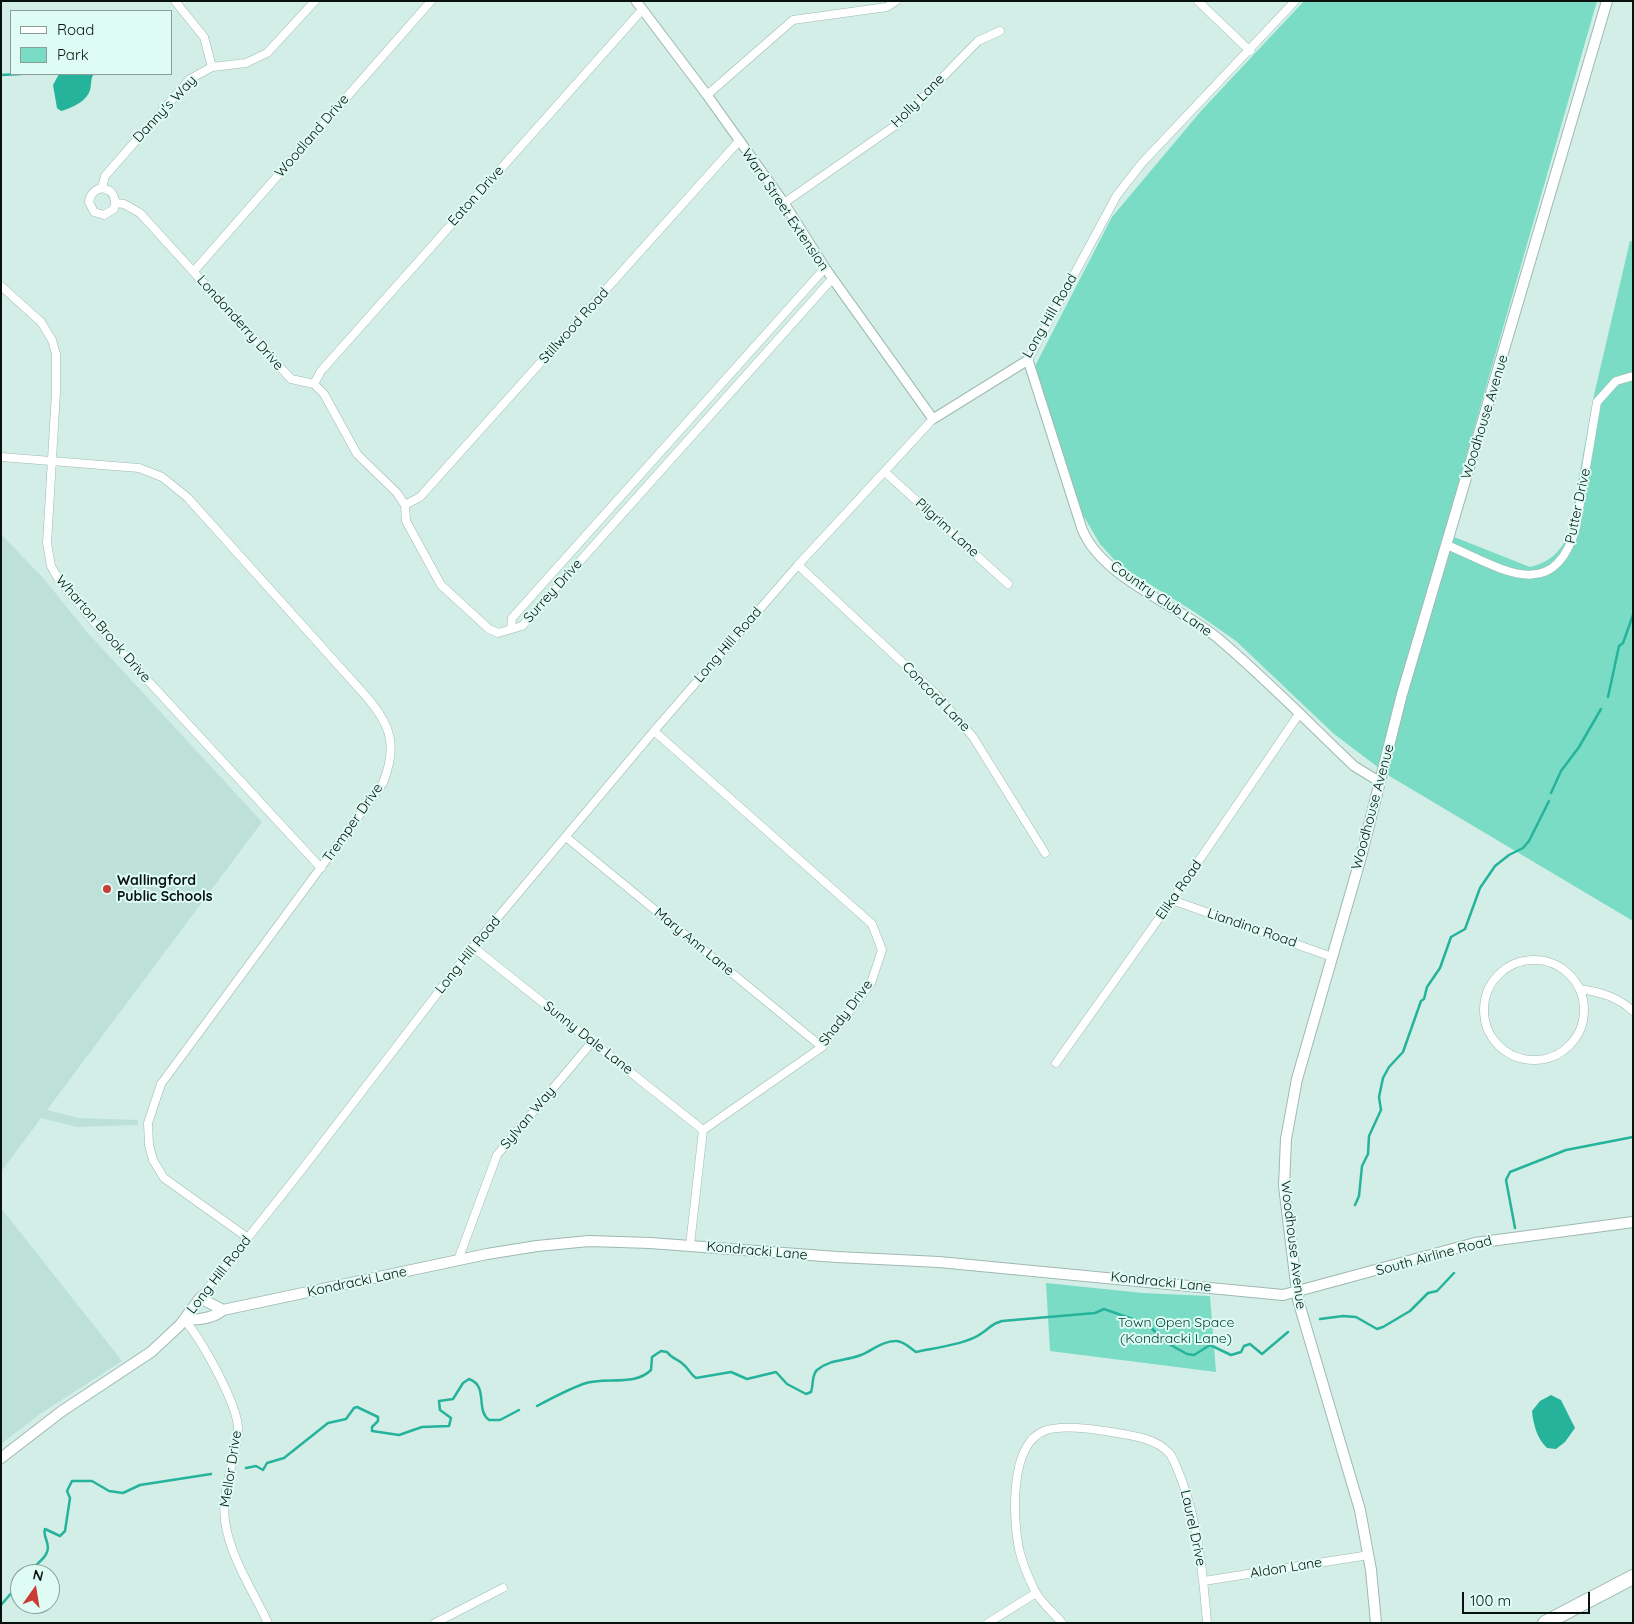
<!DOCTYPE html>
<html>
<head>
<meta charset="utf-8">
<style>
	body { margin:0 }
	#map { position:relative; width:1634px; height:1624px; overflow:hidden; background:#d2eee7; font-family:Quicksand,sans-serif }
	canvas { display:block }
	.frame { position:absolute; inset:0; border:2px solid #08120f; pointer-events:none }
	.legend { position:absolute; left:10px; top:10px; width:162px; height:65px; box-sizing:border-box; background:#dffcf4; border:1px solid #899e98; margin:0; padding:6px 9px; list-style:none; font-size:15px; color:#08120f }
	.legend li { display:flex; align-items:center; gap:10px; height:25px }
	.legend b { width:25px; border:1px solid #899e98 }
	.north { position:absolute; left:10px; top:1564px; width:50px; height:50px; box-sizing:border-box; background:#dffcf4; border:1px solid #899e98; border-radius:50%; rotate:13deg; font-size:14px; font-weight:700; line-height:20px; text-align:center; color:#08120f }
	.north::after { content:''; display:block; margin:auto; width:18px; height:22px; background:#ca3c35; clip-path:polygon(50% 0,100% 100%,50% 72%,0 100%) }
	.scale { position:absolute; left:1462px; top:1592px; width:128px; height:22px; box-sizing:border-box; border:2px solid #08120f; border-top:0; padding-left:6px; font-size:15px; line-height:18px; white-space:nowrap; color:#08120f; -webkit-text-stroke:4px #dffcf4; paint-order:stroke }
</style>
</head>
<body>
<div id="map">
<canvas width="1634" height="1624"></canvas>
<div class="frame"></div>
<ul class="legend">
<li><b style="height:6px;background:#fff"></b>Road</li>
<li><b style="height:14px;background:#7adcc5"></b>Park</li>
</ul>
<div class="north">N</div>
<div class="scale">100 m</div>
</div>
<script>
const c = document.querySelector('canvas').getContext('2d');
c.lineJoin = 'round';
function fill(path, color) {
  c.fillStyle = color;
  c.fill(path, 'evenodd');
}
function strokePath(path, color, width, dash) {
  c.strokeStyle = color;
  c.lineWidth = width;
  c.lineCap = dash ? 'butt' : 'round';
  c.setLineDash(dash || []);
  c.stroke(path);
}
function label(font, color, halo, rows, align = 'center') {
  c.font = font + ' Quicksand,sans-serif';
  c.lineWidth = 4;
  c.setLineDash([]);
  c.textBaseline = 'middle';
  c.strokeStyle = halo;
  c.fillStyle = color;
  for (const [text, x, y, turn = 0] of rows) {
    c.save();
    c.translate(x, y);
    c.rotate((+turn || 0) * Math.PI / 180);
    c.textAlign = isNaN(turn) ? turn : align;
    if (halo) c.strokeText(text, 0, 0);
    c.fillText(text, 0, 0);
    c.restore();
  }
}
fill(new Path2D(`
	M1,534L44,579L86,631L262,822L47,1110L78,1118L138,1120V1125L77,1127L41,1118L1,1172Z
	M1,1208L122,1361L40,1414L1,1444Z`), '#bde1d8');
fill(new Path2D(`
	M1304,1H1597L1444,533L1530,567C1550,562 1557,554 1568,537L1594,395L1630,241L1633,242V921L1391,777L1334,734L1236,641L1196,613L1119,565L1100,544L1083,515L1035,366L1112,217L1201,111Z
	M1046,1283L1143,1293L1210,1296L1216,1372L1050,1351Z`), '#7adcc5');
fill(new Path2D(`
	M59,74H94C90,79 92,83 90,90C87,101 72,108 61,111L57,108L53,85Z
	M1551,1395L1561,1400L1575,1428L1565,1442L1556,1449L1547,1448C1537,1439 1533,1423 1532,1411L1540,1401Z`), '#26b39b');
strokePath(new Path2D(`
	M1,75L21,74
	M1608,697L1619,646L1623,643L1633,615
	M1551,793L1561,771L1579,747L1601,709
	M1355,1205L1359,1196L1362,1166L1368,1154L1369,1136L1381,1110L1379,1097L1383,1078L1389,1067L1403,1052L1421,1001L1424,999L1427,987L1440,968L1451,937L1465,929L1480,888L1495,866L1509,855L1523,848L1529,841L1549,801
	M1515,1228L1506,1180L1510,1172L1566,1150L1633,1137
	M1320,1319L1343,1316L1356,1317L1377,1329L1383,1327L1410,1311L1428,1293L1437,1291L1454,1273
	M537,1406C552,1398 567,1390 583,1384C605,1376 634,1387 651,1370L652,1357L661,1351L667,1352C673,1360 679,1359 684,1365C689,1369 690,1374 696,1378L731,1372L747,1379L776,1372L787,1384L806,1394L811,1392C814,1384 811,1376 817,1370C830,1359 846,1361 861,1355C873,1350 882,1341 896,1341C904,1341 910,1348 916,1352C934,1348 968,1344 982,1333C991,1327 991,1324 1002,1321L1095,1313L1104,1309L1147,1324L1167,1343L1187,1354L1194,1355L1210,1345L1231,1355L1241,1352L1244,1346L1250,1344L1262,1354L1288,1332
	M246,1468L256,1466L263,1470L267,1463L284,1458L328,1423L346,1419L354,1408L357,1407L378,1417V1421L372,1427V1431L399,1435L422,1427L449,1426L451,1418L440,1410L439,1401L453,1399L463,1383L469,1379C489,1386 475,1410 489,1420H500L519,1410
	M29,1574C33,1565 44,1561 47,1552C51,1543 42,1537 45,1529L60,1536L65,1531L70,1498L67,1491L72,1481H92L109,1491L123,1493L140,1485L211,1474
	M1,1605L20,1583`), '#26b39b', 2.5);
const minor = new Path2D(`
	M175,1L204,37L212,67
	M1198,1L1250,51
	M707,95L793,20L887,7L896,1
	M102,188L105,176L112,168L190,79L212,67L246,63L267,53L315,1
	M115,203L114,209L104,215L94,212L89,202C91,184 115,184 115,203L124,204L140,213L291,379L314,384L324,394L357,454L397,493L405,505L406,521L441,585L489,629L498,633L522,626L832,279
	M784,203L896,125L978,41L1000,31
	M194,271L431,1
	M1,286L41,322L52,340L56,354V392L47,543L51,566L59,580L92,620L321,868
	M1028,360L1117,195L1142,163L1295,1
	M314,384L321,371L642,10
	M1,457L139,468L162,477L187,497L365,695C391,725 398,745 383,783L161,1084L148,1123L149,1145L153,1160L164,1178L248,1238
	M886,473L1008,584
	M405,505L420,497L739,141
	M1447,545C1499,567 1554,607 1576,527L1597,402L1616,381L1633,376
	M798,565L935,693L973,737L1045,853
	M511,629L512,618L825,268
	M654,731L872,924L882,950L871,983L822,1047L703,1130L690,1245
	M566,837L822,1047
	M1172,900L1332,957
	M473,947L703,1130
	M1484 1010a50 50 0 1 1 100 0a50 50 0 1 1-100 0Z
	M1580,989C1600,992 1618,997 1633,1011
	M1056,1063L1172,900L1299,714
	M458,1260L497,1155L592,1042
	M200,1298L297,1176L473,947L654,731L798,565L933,419
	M184,1320C200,1335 240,1409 238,1431C235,1462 221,1491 225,1521C230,1557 253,1591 268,1623
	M1204,1581L1369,1555
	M435,1623L503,1588
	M988,1623L1036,1593
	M1062,1623C1054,1613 1041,1603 1035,1591C1029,1579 1022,1562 1019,1549C1013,1519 1009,1445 1044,1431C1061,1424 1093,1429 1111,1432C1130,1435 1157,1438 1170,1454C1173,1458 1175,1464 1177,1468C1197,1515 1203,1572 1207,1623`);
const tertiary = new Path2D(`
	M636,1L707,95L784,203L825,268L933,419L1028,360L1082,529C1102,579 1181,606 1220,640C1267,680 1310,724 1354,766L1380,782`);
const secondary = new Path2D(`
	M184,1320C197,1320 213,1319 223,1310L487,1254L537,1246L589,1241L650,1243L837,1257L939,1262L1283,1295L1475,1243L1633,1222
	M1,1458L62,1411L151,1352L180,1325L200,1298L223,1310
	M1376,1623L1371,1570L1360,1510L1298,1300L1284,1186L1286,1139L1297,1079L1361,857L1402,694L1607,1`);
const motorway = new Path2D(`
	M1545,1623L1633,1577`);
strokePath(minor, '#9eb9b2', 9);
strokePath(tertiary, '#9eb9b2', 11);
strokePath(secondary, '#9eb9b2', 12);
strokePath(motorway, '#9eb9b2', 16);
strokePath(minor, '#fff', 8);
strokePath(tertiary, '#fff', 9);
strokePath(secondary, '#fff', 10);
strokePath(motorway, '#fff', 14);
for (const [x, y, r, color] of [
	[107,889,5,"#ca3c35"]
]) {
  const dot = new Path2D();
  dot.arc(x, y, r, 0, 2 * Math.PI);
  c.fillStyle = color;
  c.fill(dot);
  strokePath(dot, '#dffcf4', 2);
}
label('14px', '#08120f', '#dffcf4', [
	["Holly Lane",918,101,-45],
	["Danny's Way",165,109,-47],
	["Woodland Drive",312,136,-49],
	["Eaton Drive",476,196,-48],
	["Ward Street Extension",785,210,56],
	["Long Hill Road",1050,316,-60],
	["Londonderry Drive",240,323,48],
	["Stillwood Road",574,326,-48],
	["Woodhouse Avenue",1485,417,-73],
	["Putter Drive",1578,506,-78],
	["Pilgrim Lane",947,528,42],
	["Surrey Drive",553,591,-48],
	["Country Club Lane",1161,599,35],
	["Wharton Brook Drive",103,629,49],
	["Long Hill Road",728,645,-49],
	["Concord Lane",936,697,46],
	["Woodhouse Avenue",1373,807,-75],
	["Tremper Drive",353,823,-55],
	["Elika Road",1179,890,-55],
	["Liandina Road",1252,928,19],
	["Mary Ann Lane",694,942,39],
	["Long Hill Road",468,955,-51],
	["Shady Drive",846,1013,-53],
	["Sunny Dale Lane",588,1038,38],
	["Sylvan Way",528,1118,-50],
	["Woodhouse Avenue",1293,1245,83],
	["Kondracki Lane",757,1251,5],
	["South Airline Road",1434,1256,-15],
	["Long Hill Road",219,1275,-52],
	["Kondracki Lane",357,1282,-12],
	["Kondracki Lane",1161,1282,6],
	["Mellor Drive",231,1469,-81],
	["Laurel Drive",1193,1528,78],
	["Aldon Lane",1286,1568,-9]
]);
label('bold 14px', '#08120f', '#dffcf4', [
	["Wallingford",117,881],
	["Public Schools",117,897]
], 'left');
label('14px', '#074238', '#dffcf4', [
	["Town Open Space",1176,1323],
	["(Kondracki Lane)",1176,1339]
]);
</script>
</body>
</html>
